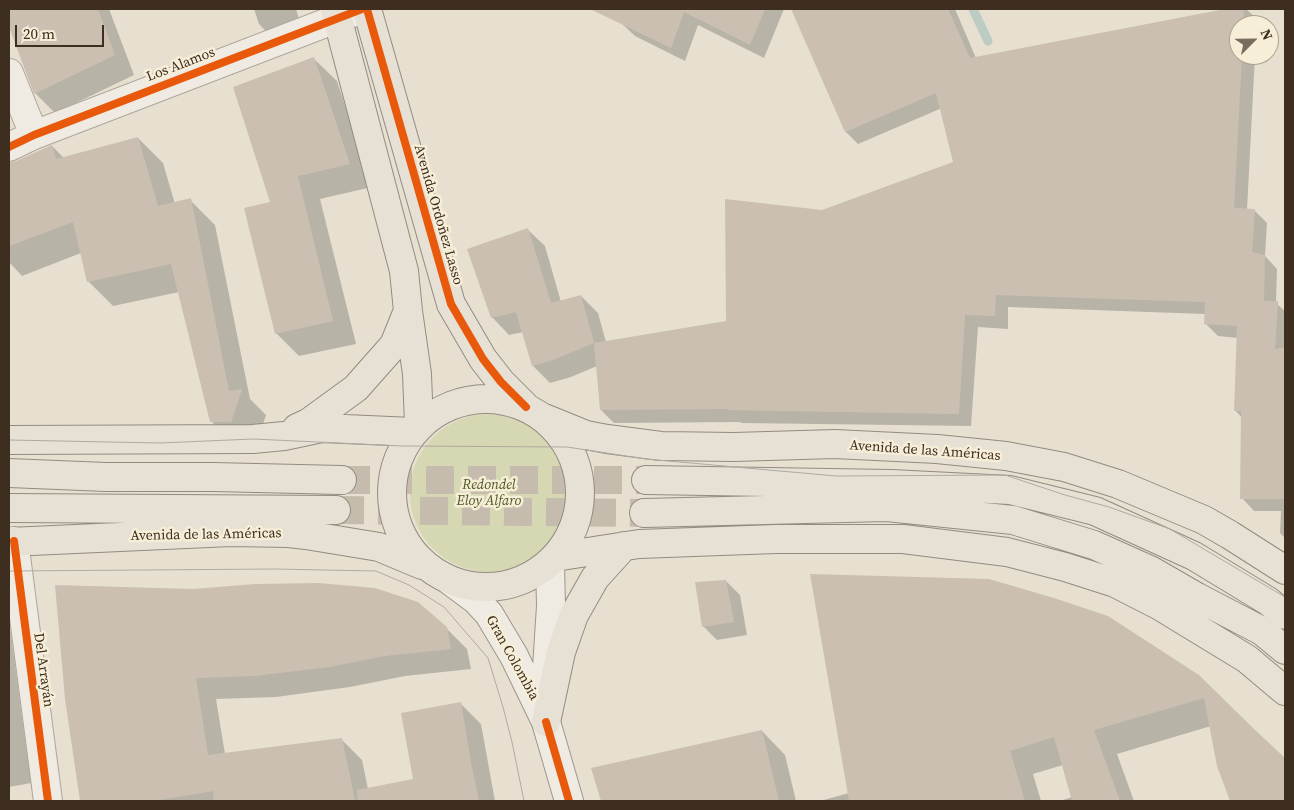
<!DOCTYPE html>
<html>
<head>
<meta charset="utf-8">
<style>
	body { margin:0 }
	#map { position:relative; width:1294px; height:810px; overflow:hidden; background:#e7e0d1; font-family:"Source Serif 4",serif }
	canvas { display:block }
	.frame { position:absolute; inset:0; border:10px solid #3d2e20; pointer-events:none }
	.north { position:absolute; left:1229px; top:15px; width:50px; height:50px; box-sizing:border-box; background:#f7eed8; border:1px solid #ada18e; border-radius:50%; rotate:67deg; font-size:14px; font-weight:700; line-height:20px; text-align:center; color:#3d2e20 }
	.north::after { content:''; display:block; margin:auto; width:18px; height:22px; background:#786c5e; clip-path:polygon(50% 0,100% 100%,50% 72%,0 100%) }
	.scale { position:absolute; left:15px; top:25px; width:89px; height:22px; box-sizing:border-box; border:2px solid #3d2e20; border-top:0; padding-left:6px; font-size:15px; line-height:18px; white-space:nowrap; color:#3d2e20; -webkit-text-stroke:4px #f7eed8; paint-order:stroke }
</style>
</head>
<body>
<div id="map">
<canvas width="1294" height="810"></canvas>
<div class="frame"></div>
<div class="north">N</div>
<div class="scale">20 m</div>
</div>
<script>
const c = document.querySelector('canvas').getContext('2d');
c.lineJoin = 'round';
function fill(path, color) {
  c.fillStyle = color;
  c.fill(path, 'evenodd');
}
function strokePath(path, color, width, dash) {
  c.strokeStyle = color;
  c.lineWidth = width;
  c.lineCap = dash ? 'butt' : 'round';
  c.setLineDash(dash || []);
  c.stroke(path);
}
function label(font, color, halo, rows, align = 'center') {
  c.font = font + ' "Source Serif 4",serif';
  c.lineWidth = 5;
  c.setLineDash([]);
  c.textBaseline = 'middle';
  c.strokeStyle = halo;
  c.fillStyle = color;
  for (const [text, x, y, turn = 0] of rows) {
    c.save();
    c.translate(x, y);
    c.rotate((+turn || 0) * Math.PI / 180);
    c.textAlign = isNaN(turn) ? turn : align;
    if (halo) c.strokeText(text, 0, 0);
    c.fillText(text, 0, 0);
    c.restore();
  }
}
fill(new Path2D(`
	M410 493a79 79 0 1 1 158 0a79 79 0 1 1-158 0Z`), '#d6d7b3');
fill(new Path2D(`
	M9,9H109L134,75L55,113L35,93L24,65L9,23Z
	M254,9H296L303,32L277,43L259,24Z
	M627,9H784L764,58L698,25L685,61L635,36L621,23Z
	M793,9H955L976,58L1232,9H1246L1257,19L1256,25H1239V55H1255L1247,210H1254L1267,223L1265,256L1277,269L1276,303L1285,311V538L1280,533L1281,511H1254L1242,498V418L1235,410L1238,338L1218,336L1205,323V314L1008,307V329L978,327L971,426L741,423L740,422L614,423L601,410L597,366L571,377L550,383L533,366L523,332L509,335L492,317L527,229L545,246L561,302L581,296L598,313L606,342L727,322L822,211L955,163L942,108L858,144L846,132Z
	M314,59L337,81L372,187L320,199L356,344L299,356L276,333L271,203Z
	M138,138L163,163L175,204L190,200L215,225L250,399L266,415L256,446H236L211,421L179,292L113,306L88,281L81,253L22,276L9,262V165L52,146L64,158Z
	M726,581L740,595L747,635L717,640L703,626Z
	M1054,599L1251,728L1285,759V801H1231L1219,766L1211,726L1117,754L1134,801H1060L1072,797L1063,765L1033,774L1041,801H820L849,793Z
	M9,620L31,783L9,787Z
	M446,628L467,649L471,669L405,676L350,687L276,697L216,699L225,754L341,739L362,760L368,789L415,780L461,704L481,724L495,801H81L66,698Z
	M762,731L785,755L796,801H602L593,769Z`), '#0003');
strokePath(new Path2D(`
	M973,9L988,41`), '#bcccc2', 9);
fill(new Path2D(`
	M9,9H98L115,55L34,94L9,27Z
	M590,9H765L750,45L684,12L671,48Z
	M791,9H948L970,58L1225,9H1244L1243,25H1239V55H1242L1234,208L1255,209L1252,252L1265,255L1264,301H1278L1275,349L1285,347V499H1240L1241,411H1234L1237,326L1204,324L1205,302L996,295L995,316L965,315L959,414L727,410V409L600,410L594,343L726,321L725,199L822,210L953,162L936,93L845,132Z
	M314,57L350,164L298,176L333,321L275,334L244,208L270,202L233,87Z
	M138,137L158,206L191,198L229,391L242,389L231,422H210L171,264L87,282L73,222L9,246V163L16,161L52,145L56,159Z
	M528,228L551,303L581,295L594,343L553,360L532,366L516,312L491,318L467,249Z
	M810,574L989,579L1054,598L1108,616L1199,675L1252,727L1285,758V801H1230L1217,766L1204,698L1094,730L1120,801H1072L1054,737L1010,751L1025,801H849Z
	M726,580L734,622L702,627L695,582Z
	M319,583L375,588L418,602L447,627L451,649L384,656L329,667L254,676L196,678L208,755L342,738L355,801H214L213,791L154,801H80L65,699L55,585L193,589L255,584Z
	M461,702L471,763L479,801H358L357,790L413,779L401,713Z
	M762,730L779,801H601L591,768Z`), '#cbbfb2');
strokePath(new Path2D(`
	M342,480H646
	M336,510L644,513`), '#c5bcae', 28, [28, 14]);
const street = new Path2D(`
	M9,73L34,135
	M9,147L34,135L362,9
	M14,541L48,801`);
const secondary = new Path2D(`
	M449,580L476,600L489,614L514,656L546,722L569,801
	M546,683L551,606L550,563`);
const primary = new Path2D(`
	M335,9L404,271L408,311L417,374L419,425
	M367,9L451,304L483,359L501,382L525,406
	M392 493a94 94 0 1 1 188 0a94 94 0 1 1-188 0Z
	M544,418L586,435L607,439L661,446L734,447L835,444L937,449L1006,456L1064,467L1118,484L1204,520L1230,535L1285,570
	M297,428L308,423L356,388L394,345L407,313
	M9,440L253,439L284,436L322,428L413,432
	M9,473L106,477H213L342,480
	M646,480L891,484L1010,490L1095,511L1194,556L1268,601L1285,615
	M9,508L336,510
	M644,513L887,507L1013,520L1094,545L1152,571L1197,597L1262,631L1285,650
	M9,542L231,532L289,533L306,535L379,547L422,565
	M555,557L639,544L776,539H903L1007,552L1065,567L1115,583L1160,606L1247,659L1285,691
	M546,722L561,652L574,615L595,578L624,546`);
strokePath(street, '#ada599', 30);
strokePath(secondary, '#9c958a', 30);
strokePath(primary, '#928b80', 30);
strokePath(street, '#efebe3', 28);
strokePath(secondary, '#efebe3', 28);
strokePath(primary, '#e6e1d4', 28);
strokePath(new Path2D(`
	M9,440L160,443L253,439L403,446L567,447L646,459L836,476L1005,475L1065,495L1109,507L1170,529L1285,597
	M9,571L275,569L376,571L409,585L444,607L488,658L503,707L512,742L524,801`), '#afaaa2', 1);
strokePath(new Path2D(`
	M367,9L451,304L483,359L501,382L526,407
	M9,147L34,135L362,9
	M14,541L48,801
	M546,722L569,801`), '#e8590c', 8);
label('14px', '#3d2e20', '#f7eed8', [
	["Los Alamos",181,65,-21],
	["Avenida Ordoñez Lasso",438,215,74],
	["Avenida de las Américas",925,451,4],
	["Avenida de las Américas",206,535,-1],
	["Gran Colombia",512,658,61],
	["Del Arrayán",43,670,82]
]);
label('italic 14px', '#4d5a26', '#f7eed8', [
	["Redondel",489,485],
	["Eloy Alfaro",489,501]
]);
</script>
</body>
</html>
